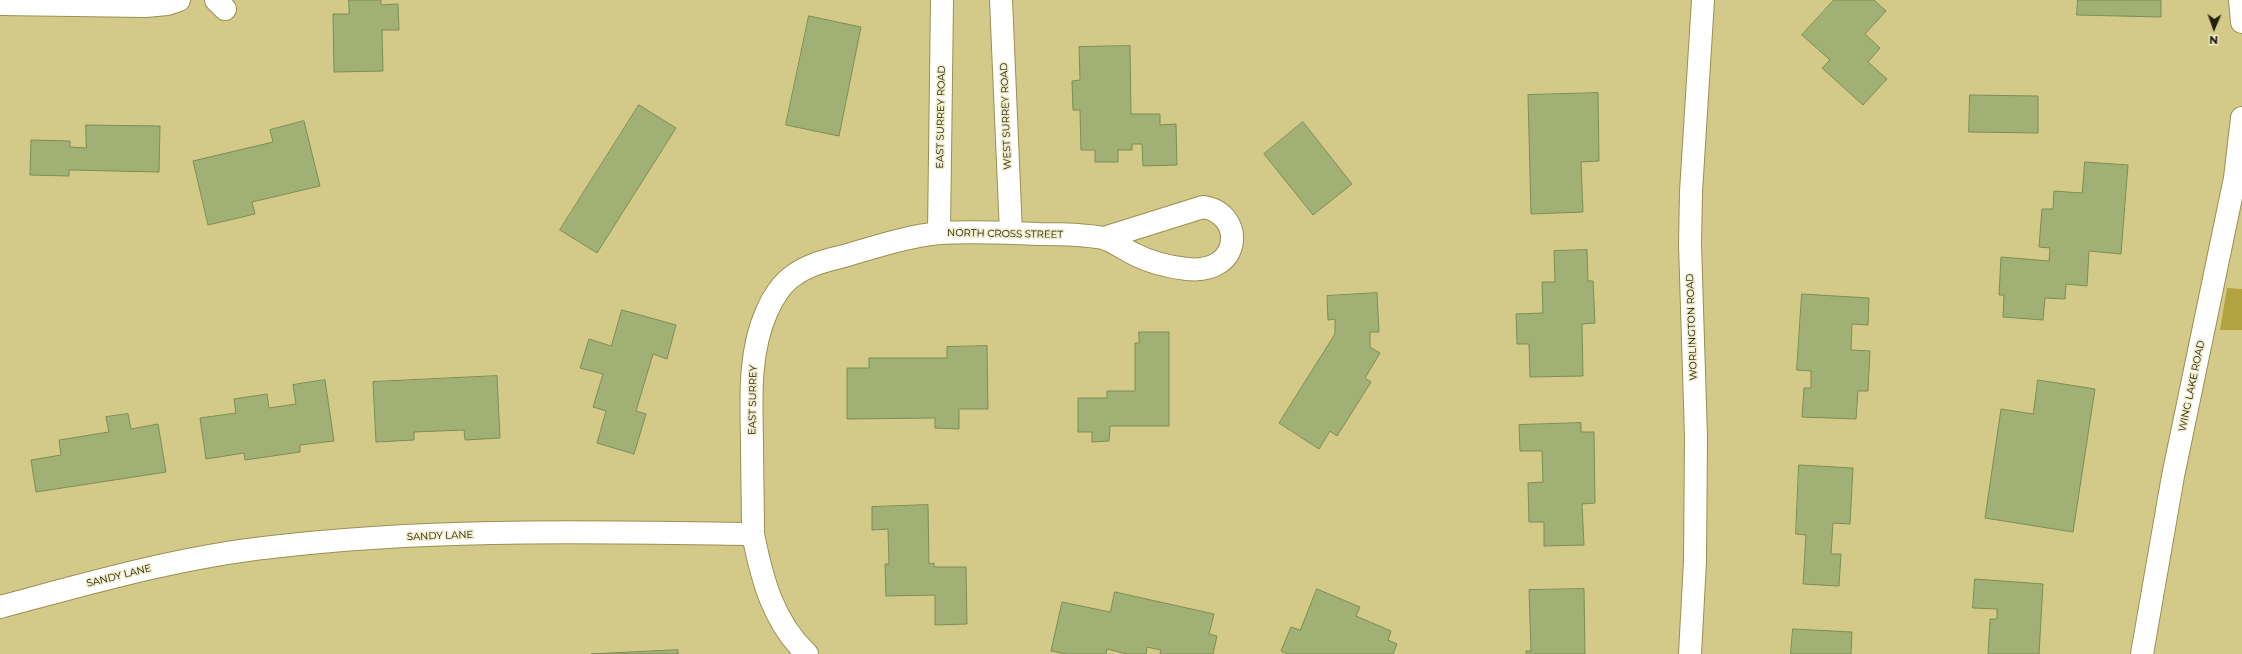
<!DOCTYPE html>
<html>
<head>
<meta charset="utf-8">
<style>
	body { margin:0 }
	#map { position:relative; width:2242px; height:654px; overflow:hidden; background:#d3ca8a; font-family:Montserrat,sans-serif }
	canvas { display:block }
	.north { position:absolute; left:2194px; top:8px; width:40px; height:40px; -webkit-text-stroke:3px #eeeaca; paint-order:stroke; rotate:182deg; font-size:11px; font-weight:700; line-height:16px; text-align:center; color:#252107 }
	.north::after { content:''; display:block; margin:auto; width:14px; height:18px; background:#252107; clip-path:polygon(50% 0,100% 100%,50% 72%,0 100%) }
</style>
</head>
<body>
<div id="map">
<canvas width="2242" height="654"></canvas>
<div class="north">N</div>
</div>
<script>
const c = document.querySelector('canvas').getContext('2d');
c.lineJoin = 'round';
function fill(path, color) {
  c.fillStyle = color;
  c.fill(path, 'evenodd');
}
function strokePath(path, color, width, dash) {
  c.strokeStyle = color;
  c.lineWidth = width;
  c.lineCap = dash ? 'butt' : 'round';
  c.setLineDash(dash || []);
  c.stroke(path);
}
function label(font, color, halo, rows, align = 'center') {
  c.font = font + ' Montserrat,sans-serif';
  c.lineWidth = 3;
  c.setLineDash([]);
  c.textBaseline = 'middle';
  c.strokeStyle = halo;
  c.fillStyle = color;
  for (const [text, x, y, turn = 0] of rows) {
    c.save();
    c.translate(x, y);
    c.rotate((+turn || 0) * Math.PI / 180);
    c.textAlign = isNaN(turn) ? turn : align;
    if (halo) c.strokeText(text, 0, 0);
    c.fillText(text, 0, 0);
    c.restore();
  }
}
fill(new Path2D(`
	M2227,288L2242,289V330H2220Z`), '#b1a33f');
const building = new Path2D(`
	M349,0H381V5L398,4L399,30H382L383,71L334,72L333,14H349Z
	M1834,0H1874L1886,11L1865,34L1880,48L1868,62L1887,79L1863,105L1822,68L1830,60L1802,35Z
	M2078,0H2161V17L2077,15Z
	M809,16L861,27L839,136L786,125Z
	M1130,46L1131,114H1160V125L1176,124L1177,165L1143,166L1142,144H1132V150H1118V162H1095V150H1081L1080,110H1073L1072,81L1080,80L1079,47Z
	M1598,93L1599,161L1581,162L1583,212L1531,214L1528,95Z
	M1970,95L2038,96V133L1969,132Z
	M639,105L676,128L597,253L560,230Z
	M304,121L320,186L252,202L255,214L208,225L193,161L273,142L270,130Z
	M1303,122L1352,184L1313,215L1264,154Z
	M86,125L160,126L159,172L69,170V176L30,175L31,140L70,141V147L86,148Z
	M2085,162L2128,165L2121,254L2089,251L2087,286L2066,284L2065,299L2045,298L2043,320L2003,317L2004,295H1999L2001,257L2049,261L2050,248L2039,247L2042,209H2053L2054,191L2082,193Z
	M1587,250L1588,281H1593L1595,323L1582,324L1583,376L1530,377L1529,344H1517L1516,314L1543,313L1542,282H1555L1554,251Z
	M1377,293L1379,332H1370V347L1380,353L1365,378L1371,382L1337,436L1330,431L1319,449L1279,423L1335,334V319L1328,320L1327,296Z
	M1802,294L1869,298L1868,325L1852,324L1851,350L1870,351L1868,391H1858L1856,419L1802,417L1804,388H1811V371L1797,370Z
	M622,310L676,325L667,359L653,354L636,411L646,414L634,454L597,443L606,411L593,407L603,374L580,368L589,339L611,346Z
	M1139,332H1169V426H1110L1109,441L1092,442V432H1078V398H1107V391H1135V343H1139Z
	M987,346L988,409H959V429L935,428V418L847,419V368H869V358H947V347Z
	M497,376L500,438L465,440L464,430L414,432V440L376,442L373,382Z
	M325,380L334,441L300,445V452L245,460L244,453L206,459L200,418L236,413L234,399L267,394L269,408L296,404L293,385Z
	M2038,380L2095,389L2073,532L1985,518L2001,409L2033,414Z
	M128,414L131,429L158,424L166,472L36,492L31,460L61,455L59,440L109,432L106,417Z
	M1581,423V432H1594L1595,503L1582,504L1584,545L1544,546V522H1529L1528,483L1543,482L1542,451H1520L1519,425Z
	M1799,465L1853,468L1850,524L1833,523L1831,554H1841L1839,586L1803,584L1806,535L1796,534Z
	M928,505L929,564L934,563V567H966L967,624L935,625V595L886,596L885,564H889L888,529L872,530V507Z
	M1975,579L2043,584L2039,654H1988L1990,619H1997V609L1973,608Z
	M1317,589L1360,607L1356,616L1391,631L1388,640L1397,644L1393,654H1288L1281,651L1291,627L1300,630Z
	M1584,589L1585,654H1526V651H1531L1529,590Z
	M1115,592L1214,614L1209,634L1217,636L1213,654H1160L1161,650L1147,647L1146,654H1127L1107,649L1106,654H1066L1051,651L1062,602L1110,612Z
	M1793,629L1852,632L1851,654H1791Z
	M678,650V654H591Z`);
fill(building, '#a1b175');
strokePath(building, '#7d8d52', 1);
const minor = new Path2D(`
	M216,0L225,9
	M1001,0L1011,233
	M2240,0L2242,22
	M0,4L146,6L167,4L179,0
	M939,233L942,0
	M753,534C753,503 752,471 752,439C751,396 749,351 767,311C772,299 782,283 793,276C807,265 827,260 844,256C875,247 908,236 940,233C973,231 1007,233 1039,234C1059,234 1083,234 1103,238C1113,241 1124,249 1134,254C1151,263 1169,267 1187,269C1243,275 1245,213 1203,207L1104,238
	M0,607C90,583 179,557 272,547C431,528 593,532 753,534C762,579 773,622 807,654
	M1690,654L1695,561L1696,437L1690,244L1691,192L1703,0
	M2142,654L2173,476L2235,178L2242,118`);
strokePath(minor, '#999051', 24);
strokePath(minor, '#fff', 22);
label('10px', '#252107', '#eeeaca', [
	["WEST SURREY ROAD",1006,116,-92],
	["EAST SURREY ROAD",941,117,-89],
	["NORTH CROSS STREET",1005,234,1],
	["WORLINGTON ROAD",1692,327,-92],
	["WING LAKE ROAD",2192,386,-78],
	["EAST SURREY",753,400,-89],
	["SANDY LANE",440,536,-2],
	["SANDY LANE",119,576,-14]
]);
</script>
</body>
</html>
